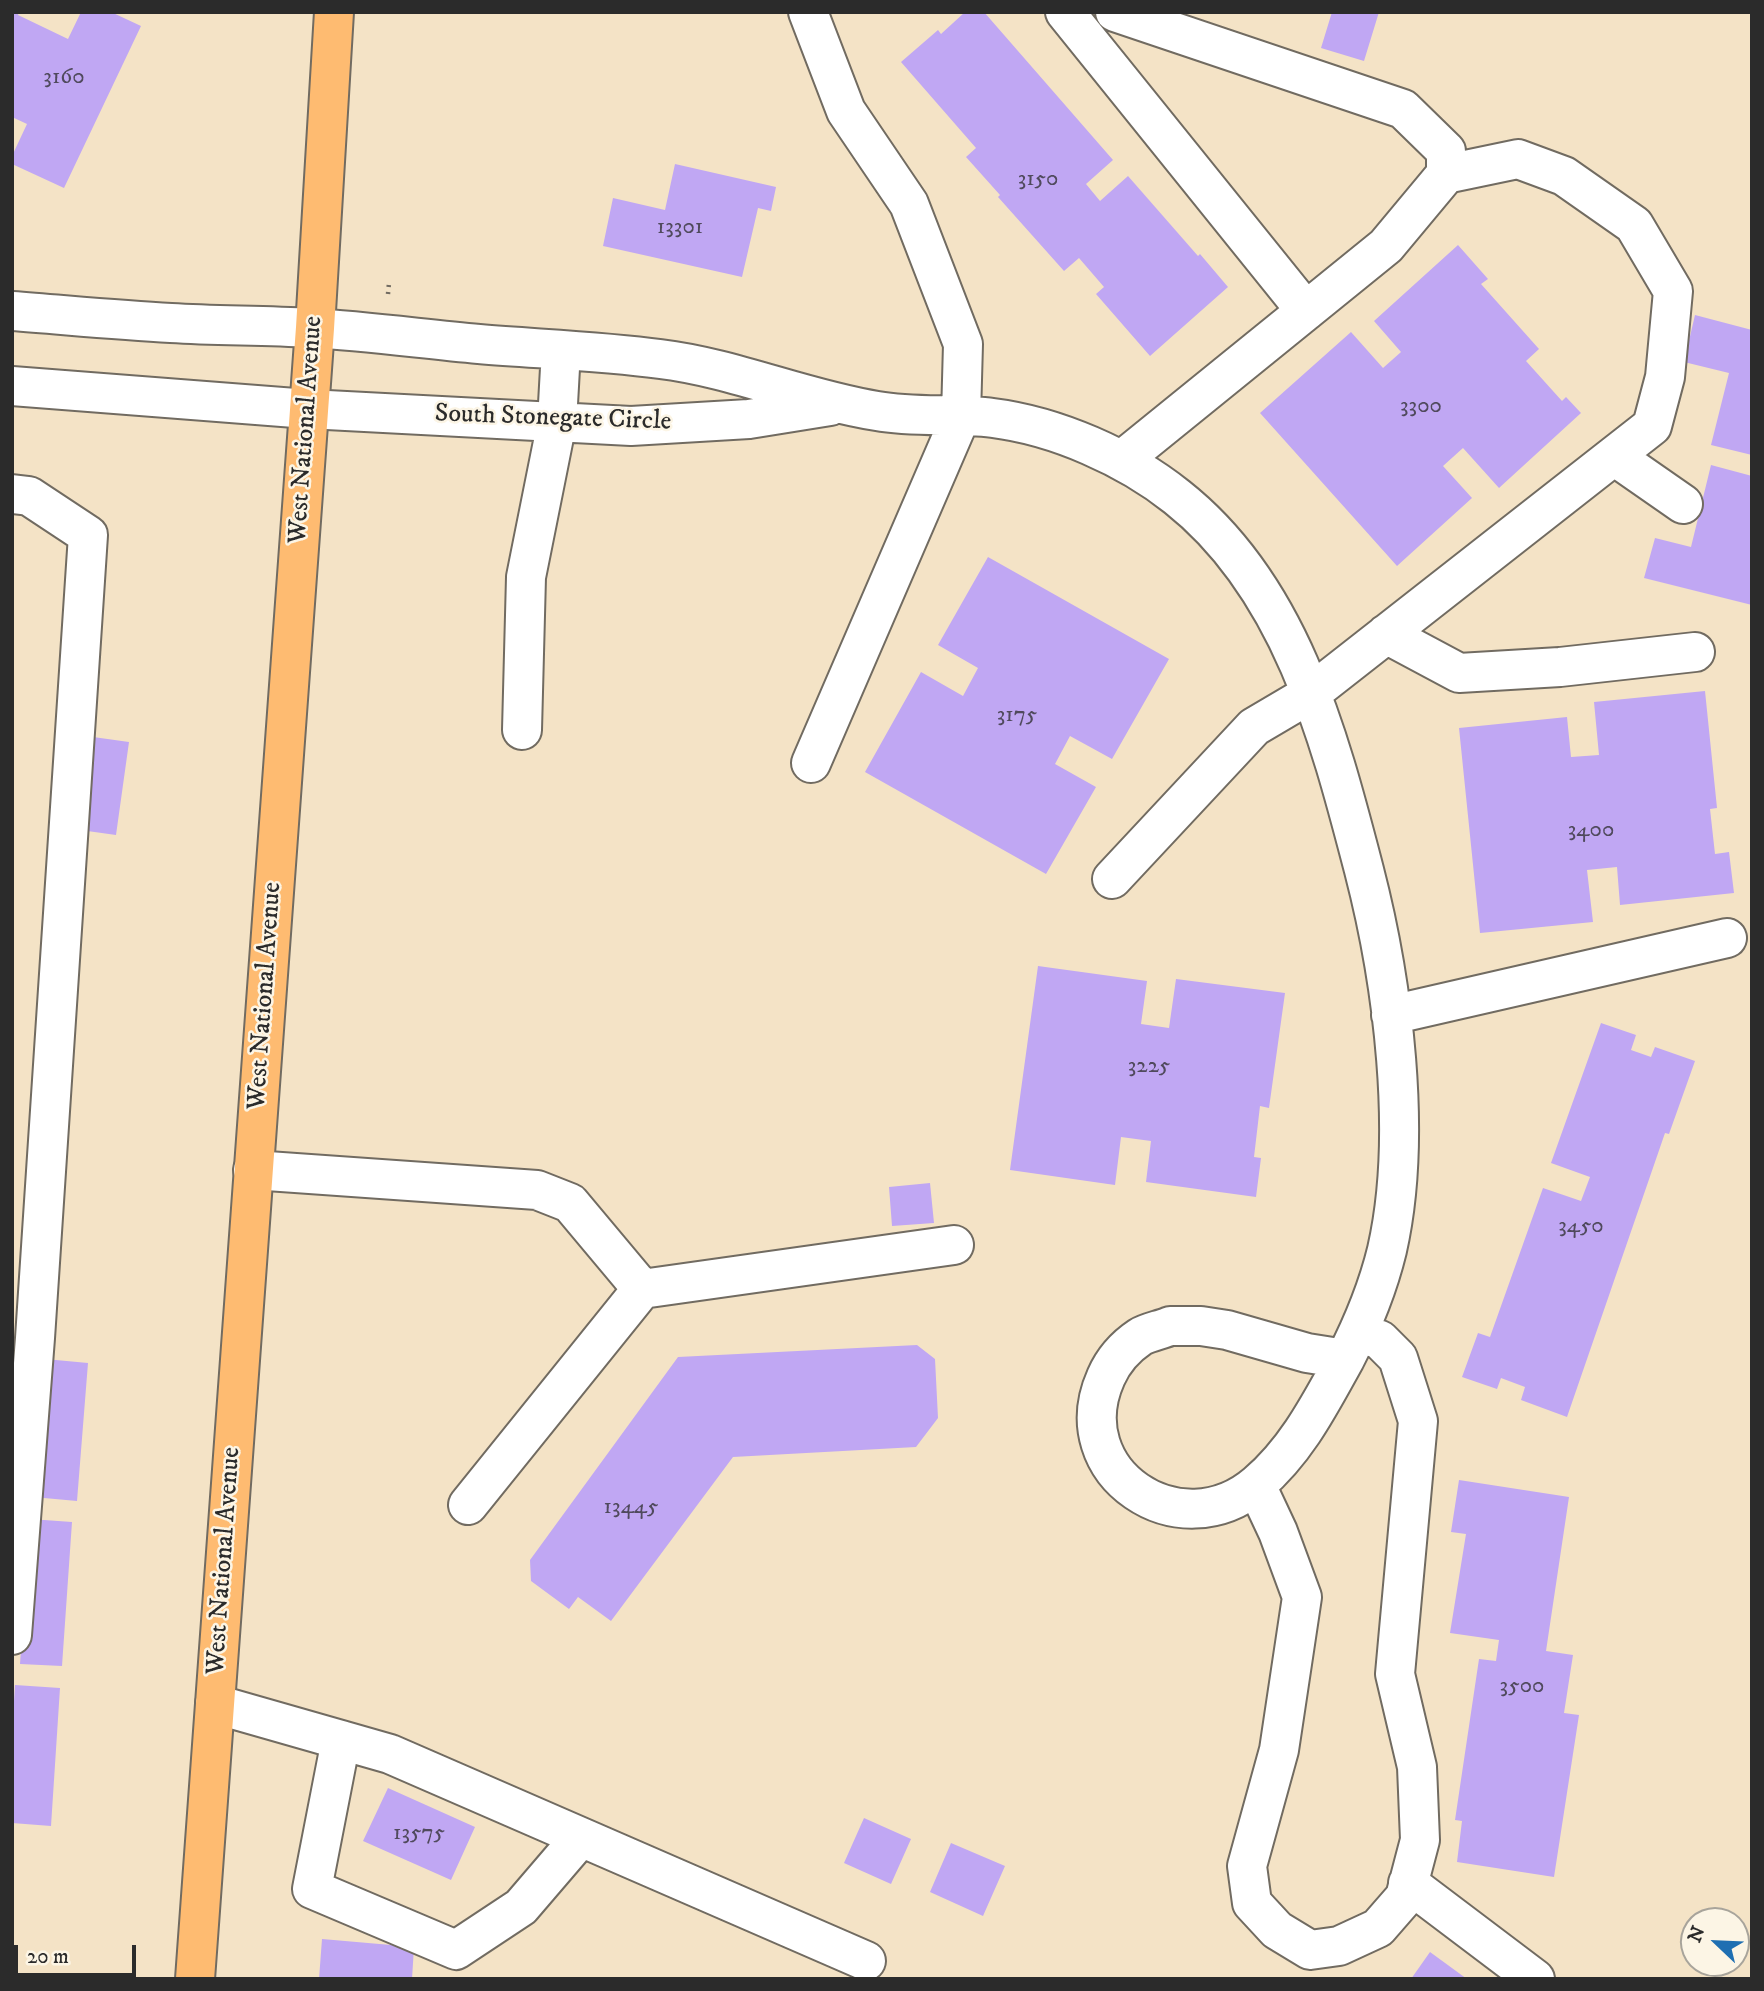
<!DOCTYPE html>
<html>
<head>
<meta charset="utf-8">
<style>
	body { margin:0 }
	#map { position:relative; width:1764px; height:1991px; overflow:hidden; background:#f4e3c6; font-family:"IM FELL DW Pica",serif }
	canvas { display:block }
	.frame { position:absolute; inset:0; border:14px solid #2b2b2b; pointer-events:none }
	.north { position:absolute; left:1680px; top:1907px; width:70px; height:70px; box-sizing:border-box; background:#fcf5e5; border:2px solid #a8a49b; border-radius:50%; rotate:293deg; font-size:19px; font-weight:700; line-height:28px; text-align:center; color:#2b2b2b }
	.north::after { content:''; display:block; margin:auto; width:24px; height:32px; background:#1f6fb2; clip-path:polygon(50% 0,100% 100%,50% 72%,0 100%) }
	.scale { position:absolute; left:14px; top:1945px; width:122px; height:32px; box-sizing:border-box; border:4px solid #2b2b2b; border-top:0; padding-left:9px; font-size:21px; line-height:24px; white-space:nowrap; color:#2b2b2b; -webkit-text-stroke:5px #fcf5e5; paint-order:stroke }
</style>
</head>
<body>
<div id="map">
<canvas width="1764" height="1991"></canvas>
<div class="frame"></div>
<div class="north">N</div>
<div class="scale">20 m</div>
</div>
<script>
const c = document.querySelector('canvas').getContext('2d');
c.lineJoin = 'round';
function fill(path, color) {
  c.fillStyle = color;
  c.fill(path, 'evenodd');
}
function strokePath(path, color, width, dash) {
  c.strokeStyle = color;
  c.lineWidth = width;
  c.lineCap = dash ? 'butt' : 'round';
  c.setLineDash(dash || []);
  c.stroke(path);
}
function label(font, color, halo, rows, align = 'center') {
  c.font = font + ' "IM FELL DW Pica",serif';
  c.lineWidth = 5;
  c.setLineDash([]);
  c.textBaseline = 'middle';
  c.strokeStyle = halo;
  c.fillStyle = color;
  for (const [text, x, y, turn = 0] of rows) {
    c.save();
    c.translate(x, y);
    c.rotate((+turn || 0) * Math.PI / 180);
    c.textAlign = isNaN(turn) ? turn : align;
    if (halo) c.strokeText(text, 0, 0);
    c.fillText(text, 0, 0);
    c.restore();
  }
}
fill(new Path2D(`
	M12,12H19L18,15L68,39L81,12H111L141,26L64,188L12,164V156L27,124L12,117Z
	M965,12H984L1113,160L1086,184L1100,201L1128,176L1198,256L1200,254L1228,287L1150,356L1096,294L1104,287L1079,258L1064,271L998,197L1000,195L966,157L976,148L901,62L938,30L941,34Z
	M1332,12H1379L1364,61L1321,48Z
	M675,164L776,187L771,211L758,208L742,277L603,246L613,198L665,210Z
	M1458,245L1488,279L1481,284L1539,349L1526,361L1562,401L1566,397L1581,413L1499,488L1463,448L1443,466L1472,498L1397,566L1260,413L1351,332L1383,368L1401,352L1374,321Z
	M1695,315L1752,330V455L1711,445L1729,373L1684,362Z
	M1711,465L1752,476V605L1644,578L1655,538L1691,547Z
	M988,557L1169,659L1112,759L1070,736L1055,764L1096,787L1046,874L865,772L921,672L963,696L978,668L938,645Z
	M1705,691L1717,808L1710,809L1715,854L1729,852L1734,893L1620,905L1617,867L1587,870L1593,922L1480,933L1459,728L1567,717L1571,757L1599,755L1594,702Z
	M86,736L129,742L116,835L73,829Z
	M1038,966L1147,981L1141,1024L1169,1028L1176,979L1285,993L1269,1108L1260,1106L1254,1157L1261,1158L1256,1197L1146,1182L1151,1141L1121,1137L1115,1185L1010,1170Z
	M1601,1023L1636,1035L1631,1050L1651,1057L1655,1047L1695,1061L1669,1134L1665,1133L1567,1417L1521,1400L1525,1387L1501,1378L1497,1389L1462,1377L1478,1333L1490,1337L1543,1188L1581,1201L1590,1177L1551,1163Z
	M930,1183L934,1223L892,1226L889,1187Z
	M917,1345L935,1359L938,1418L916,1447L733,1457L611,1621L578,1597L569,1609L531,1581L530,1560L678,1357Z
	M45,1359L88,1363L77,1501L33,1497Z
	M1459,1480L1569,1497L1546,1651L1573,1655L1564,1713L1579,1715L1554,1877L1457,1862L1462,1821L1455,1820L1479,1659L1496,1661L1499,1640L1450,1633L1466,1534L1451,1532Z
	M30,1519L72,1522L62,1666L20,1664Z
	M15,1685L60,1688L51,1826L12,1823V1733Z
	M388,1788L475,1827L451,1880L363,1841Z
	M864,1818L911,1839L891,1884L844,1863Z
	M951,1843L1005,1866L983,1916L930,1892Z
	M322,1939L414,1947L412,1979H319Z
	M1430,1952L1467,1979H1411Z`), '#c0a7f3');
const minor = new Path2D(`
	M808,12L846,111L909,204L963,344L961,416L811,763
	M1065,12L1306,311
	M1115,12L1403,109L1446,151V174
	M12,311C65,315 118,320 171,323C218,326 264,325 310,328C366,331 423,339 479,344C539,349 600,351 660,359C734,368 803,399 877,411C915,418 955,413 993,418C1056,426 1127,457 1177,497C1291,587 1329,736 1364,870C1393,982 1413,1136 1387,1250C1378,1287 1363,1324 1345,1359
	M12,386L308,409L631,426L749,419L830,406
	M1614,456L1683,504
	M12,494L29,496L88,535L35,1338L12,1635
	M1386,634L1459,673L1560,667L1695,652
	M522,730L526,577L557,422L561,350
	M1112,879L1254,727L1310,694L1652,426L1665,377L1673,291L1634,225L1564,176L1518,159L1446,174L1386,246L1122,460
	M1391,1015L1727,938
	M253,1170L537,1190L570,1203L642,1289L954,1245
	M1170,1326H1201L1227,1330L1307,1353L1345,1359C1320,1404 1297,1450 1257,1484C1180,1550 1063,1473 1106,1377C1113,1361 1125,1347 1140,1337C1148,1332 1161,1330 1170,1326Z
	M1256,1485L1278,1532L1302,1597L1279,1750L1247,1866L1252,1903L1277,1930L1310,1950L1339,1946L1378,1928L1405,1897L1420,1840L1417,1767L1395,1674L1418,1421L1398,1358L1380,1340L1359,1332
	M468,1505L642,1289
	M215,1704L390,1754L866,1961
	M341,1740L312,1889L456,1950L521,1907L581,1837
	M1408,1883L1535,1979`);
const major = new Path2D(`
	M195,1979L315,328L334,12`);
strokePath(minor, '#716b61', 42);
strokePath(major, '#716b61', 42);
strokePath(new Path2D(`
	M388,294L389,283`), '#716b61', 4.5, [2, 5]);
strokePath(minor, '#fff', 38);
strokePath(major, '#febb71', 38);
label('23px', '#504a5d', null, [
	["3160",64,78],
	["3150",1038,180],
	["13301",680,228],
	["3300",1421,407],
	["3175",1017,716],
	["3400",1591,831],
	["3225",1149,1067],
	["3450",1581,1227],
	["13445",631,1508],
	["3500",1522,1687],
	["13575",419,1834]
]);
label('26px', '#2b2b2b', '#fcf5e5', [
	["South Stonegate Circle",553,419,2],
	["West National Avenue",307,430,-86],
	["West National Avenue",266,996,-86],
	["West National Avenue",225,1561,-86]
]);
</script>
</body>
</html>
